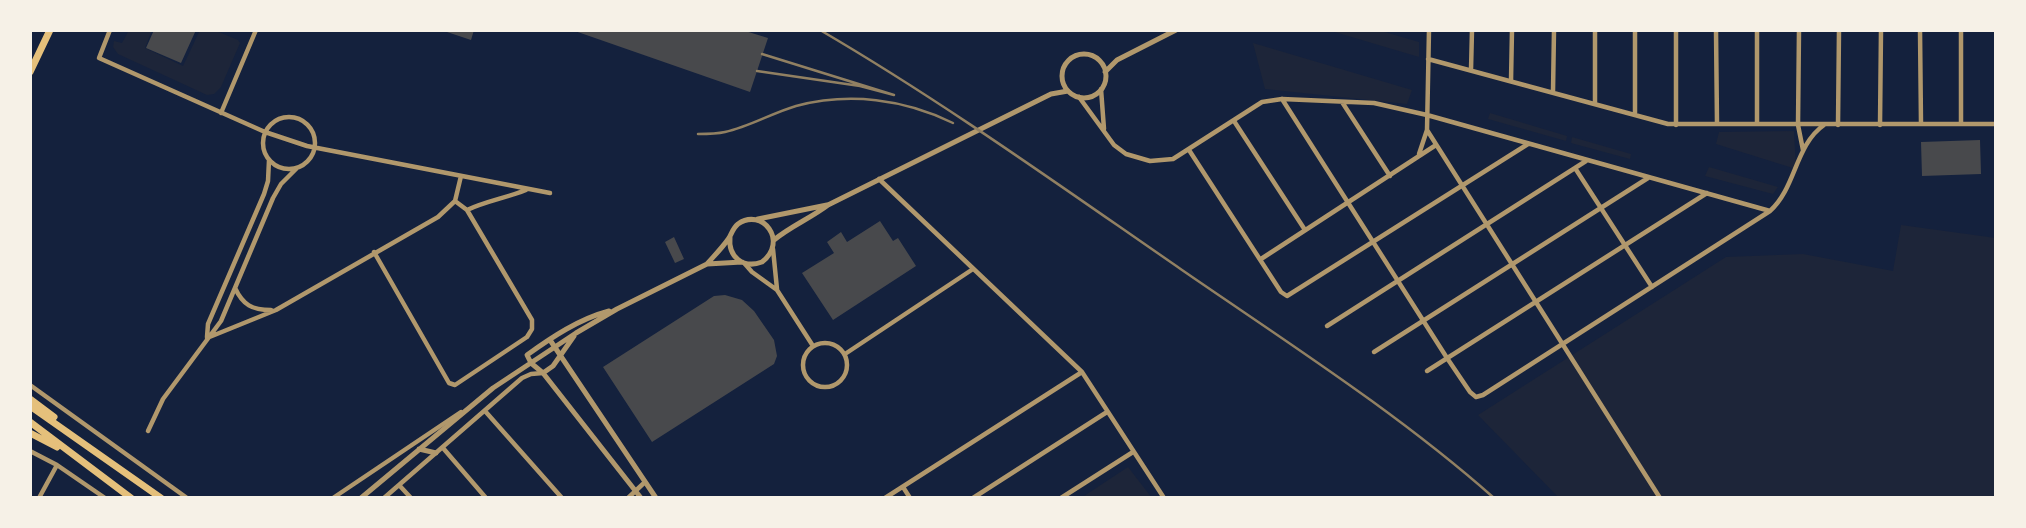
<!DOCTYPE html>
<html>
<head>
<meta charset="utf-8">
<style>
	body { margin:0 }
	#map { position:relative; width:2026px; height:528px; overflow:hidden; background:#14213d; font-family:Karla,sans-serif }
	canvas { display:block }
	.frame { position:absolute; inset:0; border:32px solid #f6f1e7; pointer-events:none }
</style>
</head>
<body>
<div id="map">
<canvas width="2026" height="528"></canvas>
<div class="frame"></div>
</div>
<script>
const c = document.querySelector('canvas').getContext('2d');
c.lineJoin = 'round';
function fill(path, color) {
  c.fillStyle = color;
  c.fill(path, 'evenodd');
}
function strokePath(path, color, width, dash) {
  c.strokeStyle = color;
  c.lineWidth = width;
  c.lineCap = dash ? 'butt' : 'round';
  c.setLineDash(dash || []);
  c.stroke(path);
}
fill(new Path2D(`
	M129,30H152L145,48L183,66L200,30H214L238,40L240,43L221,87L214,94L207,95L118,54L113,47L114,41L122,43Z
	M1328,30H1378L1419,42V57Z
	M1253,43L1412,90L1407,104L1265,89Z
	M1490,113L1567,136L1566,141L1488,119Z
	M1794,131L1796,169L1716,144L1719,132Z
	M1572,137L1631,154L1630,159L1571,143Z
	M1709,167L1778,187L1773,194L1705,176Z
	M1901,225L1996,238V498H1559L1478,415L1726,257L1803,254L1893,271Z
	M1128,467L1152,498H1081Z`), '#1d2539');
fill(new Path2D(`
	M154,30H196L181,63L146,48Z
	M441,30H474L471,40Z
	M572,30H742L768,38L750,92Z
	M1980,140L1981,174L1922,176L1921,142Z
	M880,221L893,241L898,238L916,266L833,320L802,273L834,253L827,242L841,232L847,242Z
	M674,237L684,259L675,263L665,242Z
	M725,295L742,300L754,311L774,340L777,356L774,364L652,442L603,367L714,296Z`), '#48494c');
strokePath(new Path2D(`
	M110,30L99,58L265,132L307,146L550,193
	M1676,30V125
	M1716,30L1717,124
	M1757,30V124
	M1799,30L1798,125L1803,150
	M1920,30L1921,124
	M1961,30V124
	M1428,59L1668,124H1996
	M1471,70L1472,30
	M1511,81L1512,30
	M1101,89L1104,129
	M1553,92L1554,30
	M1079,97L1114,145L1126,154L1150,161L1173,159L1262,102L1282,99L1374,103L1427,115L1770,211
	M1282,99L1447,358L1470,392L1476,397L1483,395L1770,211C1796,188 1795,145 1824,125
	M1342,102L1390,176
	M1595,103V30
	M221,113L256,30
	M1635,115V30
	M263 143a26 26 0 1 1 52 0a26 26 0 1 1-52 0Z
	M1234,121L1305,230
	M1838,125L1839,30
	M1880,125L1881,30
	M1427,130L1660,498
	M1189,150L1281,292L1287,296L1528,144
	M1419,154L1427,130L1429,30
	M1575,168L1652,287
	M879,179L1082,372L1164,498
	M467,210C486,201 506,198 526,190
	M773,249L777,289
	M374,252L449,383L455,385L527,337L532,329V320L467,210L455,201
	M1261,259L1436,145
	M745,264L752,272L777,290L813,346
	M235,288C243,305 252,310 271,310
	M1327,326L1586,161
	M207,337L208,324L264,194L268,181L269,160
	M207,338L276,310L438,217L455,201L461,176
	M803 365a22 22 0 1 1 44 0a22 22 0 1 1-44 0Z
	M1374,352L1648,178
	M845,354L973,269
	M1427,371L1707,193
	M30,385L187,498
	M485,411L562,498
	M148,431L163,399L221,321L273,198L281,184L297,168
	M443,448L486,498
	M30,451L57,465L105,498
	M399,485L411,498
	M903,487L910,498
	M39,498L57,465
	M333,498L461,412
	M384,498L522,378L531,374L543,373
	M628,498L645,482
	M885,498L1082,372
	M973,498L1107,412
	M1061,498L1133,452`), '#b1986c', 4.5);
strokePath(new Path2D(`
	M1062 76a22 22 0 1 1 44 0a22 22 0 1 1-44 0Z
	M1105,72L1117,60L1176,30
	M758,219L827,205
	M774,240C791,226 811,218 828,205L1051,94L1068,91
	M707,264C714,256 723,247 729,238C732,233 733,228 738,224C762,207 789,241 762,262C743,269 728,257 730,237
	M550,340L656,498
	M531,363L543,373L641,498
	M531,363L527,355C552,337 579,319 609,311
	M543,373L553,366L574,336
	M419,449L436,453
	M361,498L493,388L576,333L617,309L707,264L742,262`), '#b1986c', 5);
strokePath(new Path2D(`
	M30,72L50,30`), '#e5c07b', 7);
strokePath(new Path2D(`
	M30,399L54,417
	M30,406L161,498
	M30,422L131,498
	M30,433L57,447`), '#e5c07b', 7);
strokePath(new Path2D(`
	M820,30C945,103 1063,188 1182,270C1288,343 1398,413 1494,498
	M757,71L860,86L894,95L762,54
	M698,134C707,134 716,134 725,132C749,127 772,113 796,106C849,92 904,99 953,123`), '#918062', 2.5);
</script>
</body>
</html>
